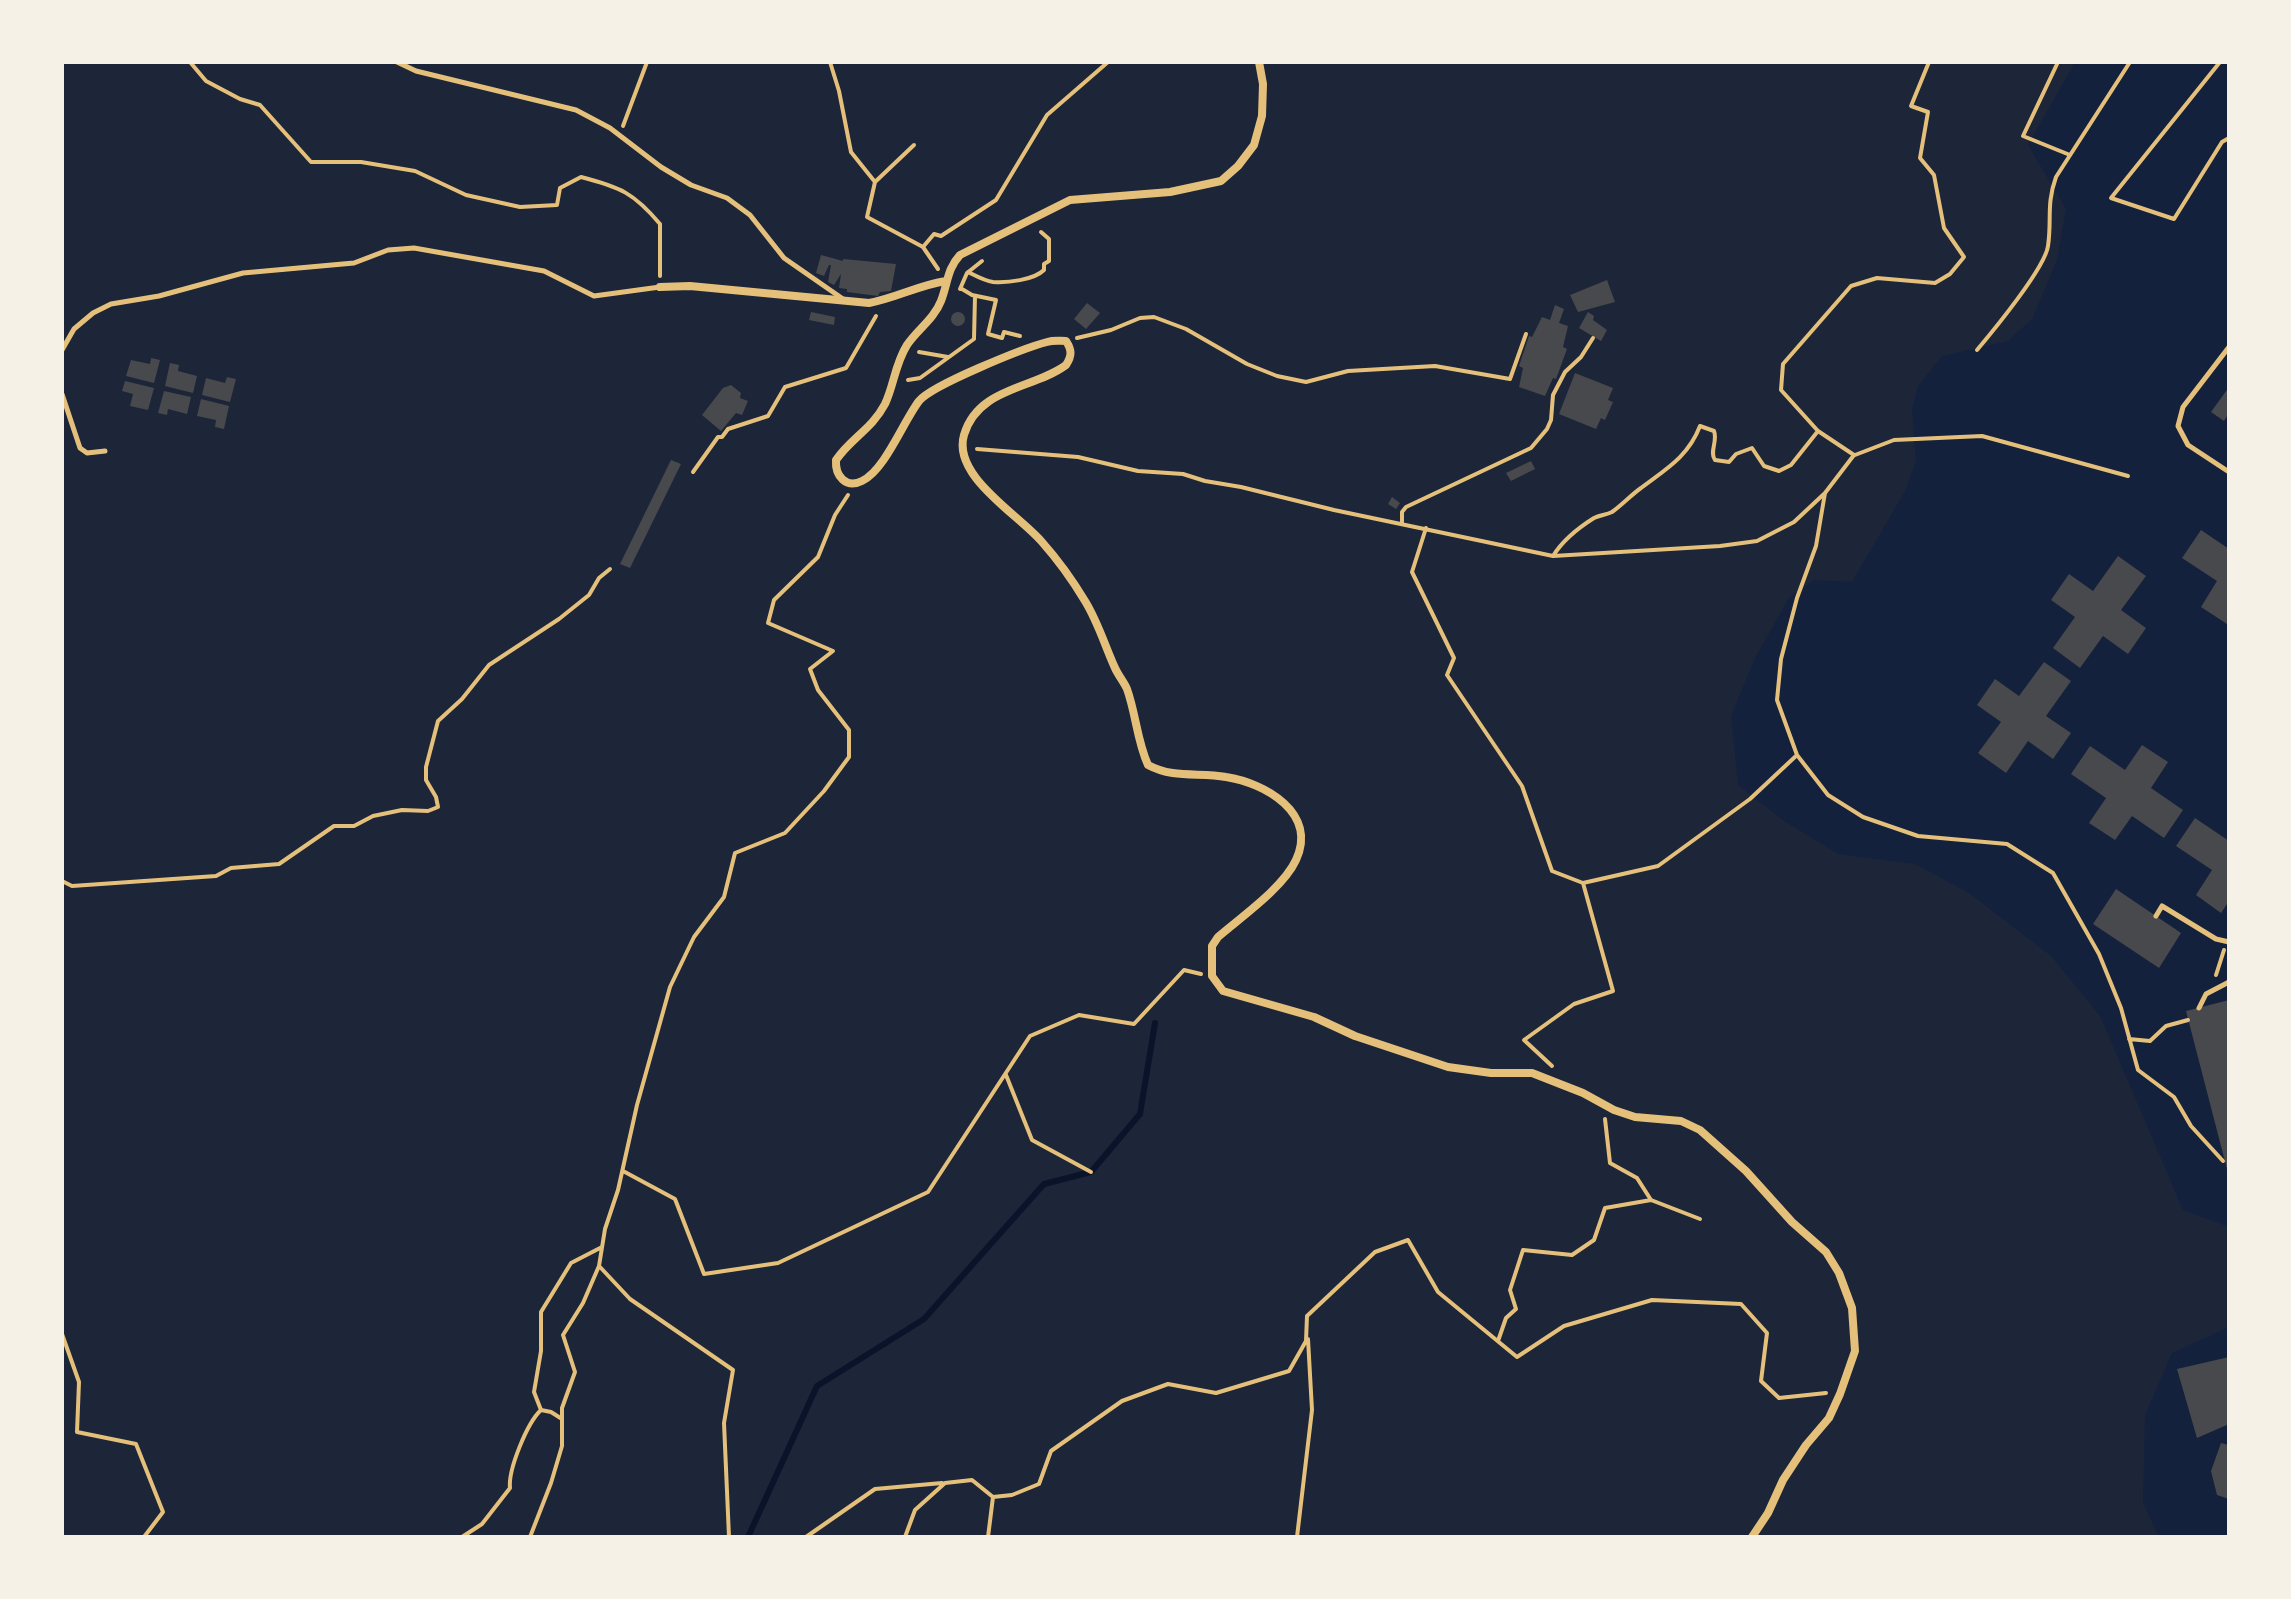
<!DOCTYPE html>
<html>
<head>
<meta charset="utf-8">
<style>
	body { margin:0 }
	#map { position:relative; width:2291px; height:1599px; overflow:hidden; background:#14213d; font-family:"Alegreya Sans",sans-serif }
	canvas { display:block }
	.frame { position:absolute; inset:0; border:64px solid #f6f1e7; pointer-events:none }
</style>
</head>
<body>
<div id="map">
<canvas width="2291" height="1599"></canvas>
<div class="frame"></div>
</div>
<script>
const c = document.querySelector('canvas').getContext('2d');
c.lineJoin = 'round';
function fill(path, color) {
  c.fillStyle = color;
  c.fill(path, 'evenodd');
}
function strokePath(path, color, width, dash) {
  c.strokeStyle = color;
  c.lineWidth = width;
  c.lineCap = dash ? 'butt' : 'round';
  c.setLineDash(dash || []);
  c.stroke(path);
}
fill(new Path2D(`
	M62,62H2075L2028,145L2066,209L2057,260L2032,319L2008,341L1942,356L1918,386L1912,409L1916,461L1905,491L1852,582L1814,580L1789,598L1755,658L1731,716L1738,785L1784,821L1838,854L1915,864L1969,893L2051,956L2100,1016L2183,1210L2229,1227V1327L2172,1353L2145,1415L2143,1503L2159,1537H62Z`), '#1d2539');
strokePath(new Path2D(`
	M748,1537L817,1386L924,1319L1044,1184L1091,1172L1140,1114L1155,1023`), '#0b132b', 6);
fill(new Path2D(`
	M821,255L843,261V259L896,264L891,291L880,292L878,296L847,292V289L839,288L841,274L834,285L828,282L831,265H829L824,276L816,273Z
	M1607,280L1615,302L1578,312L1570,295Z
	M1087,303L1100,313L1086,329L1074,319Z
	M1555,305L1564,309L1559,323L1568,326L1563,347L1567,349L1556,379L1553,378L1545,396L1519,387L1523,368L1519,366L1529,336L1532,337L1542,317L1550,320Z
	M811,312L835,317L834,325L809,320Z
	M1588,312L1594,316L1593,320L1607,330L1601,341L1579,328Z
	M951 319a7 7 0 1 1 14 0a7 7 0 1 1-14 0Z
	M151,358L160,360L154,383L126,376L131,360L150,364Z
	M170,363L179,365L178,371L197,376L193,393L165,386Z
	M1575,373L1613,388L1608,400L1613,402L1605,420L1601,418L1596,429L1559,414Z
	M227,377L236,379L230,402L202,395L206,378L225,383Z
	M125,381L154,388L148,410L130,406L133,394L122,391Z
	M731,385L741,393L740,398L748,401L742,415L736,413L721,431L702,415L723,388Z
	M2229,387V413L2224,421L2211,412Z
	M164,391L191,397L187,414L168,409L167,415L158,413Z
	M201,399L229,406L224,429L215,427L216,420L197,416Z
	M671,460L681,464L630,568L620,564Z
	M1531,461L1535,469L1511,481L1506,473Z
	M1392,497L1400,503L1396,509L1388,504Z
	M2201,530L2229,549L2227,624L2201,607L2217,581L2182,558Z
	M2118,556L2146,576L2121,610L2146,628L2128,654L2103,636L2080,668L2053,648L2075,617L2051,600L2069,574L2093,591Z
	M2044,662L2071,681L2046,716L2071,733L2053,759L2028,741L2006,773L1978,753L2001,722L1977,705L1995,679L2019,696Z
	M2142,745L2168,762L2151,788L2183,810L2164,838L2132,816L2115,840L2089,823L2106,798L2071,774L2090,746L2125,770Z
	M2195,818L2229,841V901L2221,913L2196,895L2212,870L2176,846Z
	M2116,889L2181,933L2159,968L2093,924Z
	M2229,1000V1172L2228,1173L2186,1011Z
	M2229,1357V1424L2197,1438L2177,1369Z
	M2221,1443L2229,1445V1499L2217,1495L2211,1471Z`), '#48494c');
strokePath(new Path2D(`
	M190,62L206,81L240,99L260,105L311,162H361L415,171L466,195L520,207L557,205L560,188L581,177C620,187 634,193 660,224V276
	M830,62L839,91L851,152L875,182L914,145
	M2058,62L2023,136L2070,155
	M2220,62L2111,198L2174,219L2222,142L2229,138
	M623,126L647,62
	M875,182L867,217L923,247L938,269
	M923,247L934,234L941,236L996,200L1047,115L1108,62
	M968,272C976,276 985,281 993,282C1007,283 1034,280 1044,270V264L1049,261V239L1041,232
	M960,289L967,273L982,261
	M962,289L972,295L996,300L988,334L1002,338L1004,332L1020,336
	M1077,338L1111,330L1140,318L1154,317L1186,329L1247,364L1277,376L1306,382L1348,371L1435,366L1510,379L1526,334
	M1977,350C1993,331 2045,268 2048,246C2052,219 2046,205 2056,177L2130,62
	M919,352L948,357
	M908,380L920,378L974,339L975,296
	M977,449L1078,457L1138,471L1183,474L1205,481L1241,487L1334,510L1553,556L1720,546L1757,541L1794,522L1825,493L1816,546L1797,598L1781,659L1777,700L1797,755L1828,795L1863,817L1918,836L2007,844L2053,873L2099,954L2121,1008L2138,1070L2174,1097L2191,1126L2223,1161
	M1855,455L1894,440L1982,436L2128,476
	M693,472L718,437H722L728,429L768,416L785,387L846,368L876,316
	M1825,493L1854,455L1818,431L1781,390L1783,364L1851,286L1877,278L1935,283L1950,274L1964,257L1944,228L1934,175L1920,158L1928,112L1911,106L1929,62
	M1402,523V512L1406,507L1531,448L1547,429L1551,420L1553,395L1565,372L1581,357L1593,338
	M1426,528L1412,572L1454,658L1447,675L1522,786L1552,871L1583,883L1658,866L1750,799L1797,755
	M1553,556C1563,540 1578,528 1594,518C1600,515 1606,515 1612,512C1622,505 1631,495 1641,488C1666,469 1688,457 1700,426L1714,431C1718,441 1709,452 1715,460L1729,462L1736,454L1752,448L1764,466L1779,471L1791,465L1818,431
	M62,881L72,886L216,876L231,868L279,864L334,826H354L373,816L402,810L428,811L438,807L436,797L426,780V767L438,721L462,699L489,665L559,619L589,595L599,578L610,569
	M2216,975L2224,950
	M2129,1039L2150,1041L2166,1026L2188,1020
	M1552,1066L1524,1040L1574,1004L1613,991L1583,883
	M1006,1075L1032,1140L1091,1172
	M623,1171L675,1199L704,1274L778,1263L928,1192L1030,1036L1079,1015L1134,1024L1184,970L1201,974
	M1651,1200L1700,1219
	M600,1267L630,1299L733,1370L724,1423L729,1537
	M62,1334L79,1382L77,1432L136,1444L163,1512L144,1537
	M1498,1341L1506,1318L1516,1309L1510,1290L1523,1250L1572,1255L1594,1240L1605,1208L1651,1200L1637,1178L1610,1163L1605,1119
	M541,1410L534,1392L541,1351V1312L571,1263L602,1247
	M462,1537L482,1524L510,1488C508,1470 527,1423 541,1410L551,1412L562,1419
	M530,1537L551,1483L562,1446V1408L575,1372L563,1335L583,1303L599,1266L605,1229L618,1190L637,1105L670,987L694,937L724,897L735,853L785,833L824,791L849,757V730L818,690L810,669L833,651L768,623L774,600L818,557L835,515L848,495
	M806,1537L875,1489L942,1483
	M905,1537L915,1510L945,1483L972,1480L993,1497L1012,1495L1039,1484L1051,1451L1122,1401L1168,1384L1216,1393L1289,1371L1306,1341L1307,1316L1375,1252L1408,1240L1438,1292L1517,1357L1564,1326L1652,1300L1741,1304L1767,1333L1761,1381L1779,1398L1826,1393
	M988,1537L993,1497
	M1297,1537L1312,1410L1308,1339`), '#e5c07b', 4);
strokePath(new Path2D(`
	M397,62L416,71L576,110L610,128L661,167L691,185L727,198L750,215L784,258L843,299
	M2229,347L2183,407L2178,426L2188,445L2229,472
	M62,350L74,329L93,313L111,304L159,296L243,273L354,263L388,250L414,248L544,271L594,296L660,287
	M62,394L80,448L87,453L105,451
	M2156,916L2162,906L2216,939L2229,942
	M2199,1008L2206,994L2229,982`), '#e5c07b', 5);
strokePath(new Path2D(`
	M1259,62L1263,84L1262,116L1254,145L1238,166L1221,181L1170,192L1070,200L960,255C947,269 948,283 941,301C934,319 917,330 907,345C895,364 894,385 885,404C872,429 851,438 836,460C835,476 846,489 862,481C885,470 903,422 919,401C932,385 1024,348 1047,342C1054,340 1059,341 1066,341C1072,350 1072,356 1066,365C1034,389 978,387 964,435C952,476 1018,514 1042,542C1058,560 1073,581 1085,601C1098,622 1105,646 1115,668C1118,675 1124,682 1127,689C1136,714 1137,741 1148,765C1174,779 1199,772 1226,777C1265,783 1318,813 1296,860C1283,888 1241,917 1218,937L1212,946V976L1223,991L1314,1017L1355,1036L1448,1067L1491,1073H1532L1583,1093L1614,1110L1635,1117L1681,1121L1700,1130L1746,1171L1792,1222L1826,1252L1839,1273L1852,1308L1855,1351L1840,1394L1829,1418L1806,1445L1783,1480L1768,1513L1752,1537
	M660,287L690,286L869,303C896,298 919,285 946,281`), '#e5c07b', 8);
</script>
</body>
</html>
